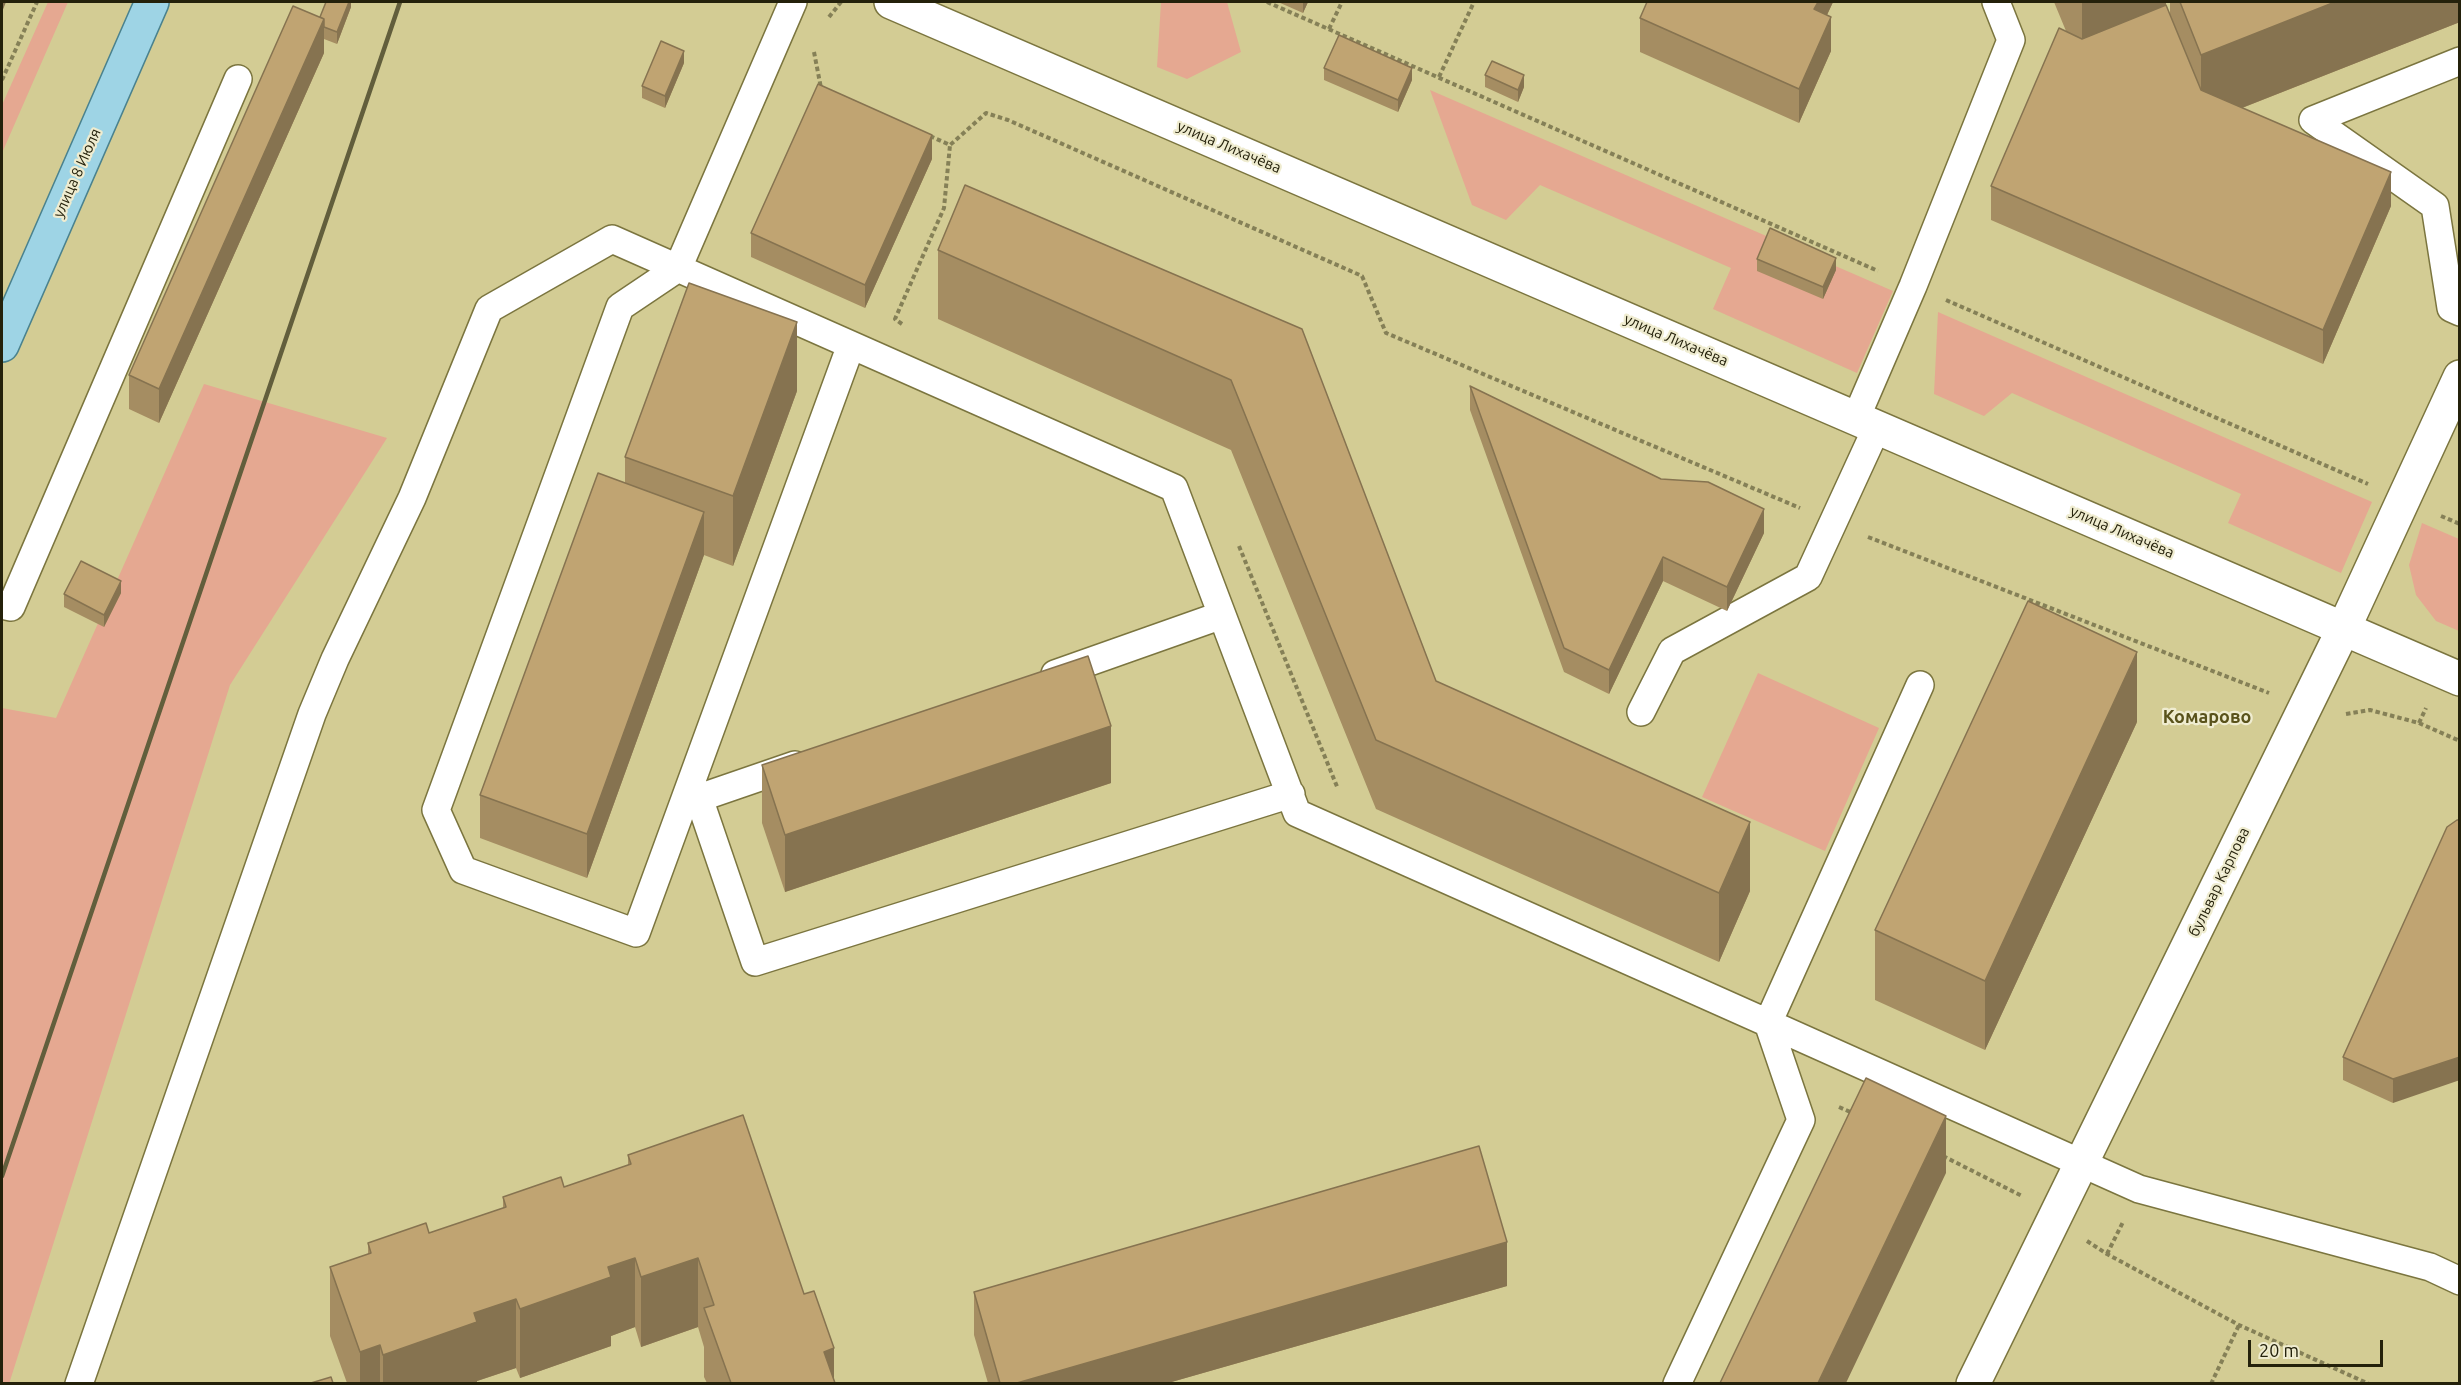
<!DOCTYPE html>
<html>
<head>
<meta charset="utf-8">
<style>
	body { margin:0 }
	#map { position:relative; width:2461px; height:1385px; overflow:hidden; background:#d3cc94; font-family:Ubuntu,sans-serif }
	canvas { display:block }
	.frame { position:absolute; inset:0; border:3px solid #24210b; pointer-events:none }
	.scale { position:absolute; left:2248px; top:1340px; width:135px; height:27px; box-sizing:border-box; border:3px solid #24210b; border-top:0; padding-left:8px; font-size:18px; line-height:21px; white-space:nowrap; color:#24210b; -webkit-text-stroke:4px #efecd0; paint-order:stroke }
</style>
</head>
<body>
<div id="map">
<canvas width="2461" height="1385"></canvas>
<div class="frame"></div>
<div class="scale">20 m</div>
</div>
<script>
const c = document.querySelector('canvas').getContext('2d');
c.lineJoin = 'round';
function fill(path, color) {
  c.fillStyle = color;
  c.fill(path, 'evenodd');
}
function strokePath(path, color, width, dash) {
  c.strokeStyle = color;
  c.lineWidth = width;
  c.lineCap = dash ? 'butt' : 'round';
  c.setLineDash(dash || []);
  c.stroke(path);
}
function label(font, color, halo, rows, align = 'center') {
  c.font = font + ' Ubuntu,sans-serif';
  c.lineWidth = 4.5;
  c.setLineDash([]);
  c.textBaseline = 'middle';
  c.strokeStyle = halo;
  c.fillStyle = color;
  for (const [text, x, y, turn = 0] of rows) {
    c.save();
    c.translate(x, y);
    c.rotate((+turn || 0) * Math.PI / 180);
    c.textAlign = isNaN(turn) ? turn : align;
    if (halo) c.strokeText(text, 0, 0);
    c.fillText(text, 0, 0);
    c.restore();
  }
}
fill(new Path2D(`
	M48,2H68L2,153V105Z
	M1161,2H1227L1241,52L1187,79L1157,67Z
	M1430,90L1893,291L1857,373L1713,309L1731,268L1540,185L1506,220L1472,205Z
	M1938,312L2372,502L2341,573L2228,523L2241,494L2012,393L1984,416L1934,394Z
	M204,384L387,438L230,685L9,1384L2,1383V708L56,718Z
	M2422,523L2459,539V631L2436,621L2416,595L2409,565Z
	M1758,673L1879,728L1825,851L1702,797Z`), '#e5a891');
const service = new Path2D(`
	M793,2L678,268L620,307L436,810L463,870L636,933L851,345
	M2460,61L2313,120L2435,206L2451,308L2460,312
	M1856,418L1913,286L2011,40L1996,2
	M2,605L11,607L238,79
	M1055,674L1222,615
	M1920,685L1768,1023L2139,1189L2430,1267L2460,1281
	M1641,712L1672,651L1808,577L1877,427
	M795,765L699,798L755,962L1291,794
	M79,1384L312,714L335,659L412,498L489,309L612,239L1174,488L1297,813L1768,1023L1801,1120L1677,1384`);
const minor = new Path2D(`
	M1973,1384L2344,628L2460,377`);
const tertiary = new Path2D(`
	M891,2L2460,679`);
const primary = new Path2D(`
	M2,345L152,2`);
strokePath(service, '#7b753f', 30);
strokePath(minor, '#7b753f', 36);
strokePath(tertiary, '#7b753f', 36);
strokePath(primary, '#4a828e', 36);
strokePath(new Path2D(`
	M1267,2L1878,271
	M829,17L841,2
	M1329,29L1342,2
	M814,52L821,88
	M1439,77L1474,2
	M2,80L37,2
	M930,136L950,145L986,113L1008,120L1362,276L1386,333L1800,508
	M1946,300L2368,484
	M902,324L895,319L944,208L950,145
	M2441,516L2460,524
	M1868,537L2269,693
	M1239,546L1338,789
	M2346,714L2370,710L2419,723L2460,741
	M2419,723L2426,708
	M1839,1107L1855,1114
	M1943,1156L2022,1196
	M2087,1241L2107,1254L2239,1325L2369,1384
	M2107,1254L2123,1222
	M2211,1384L2239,1325`), '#858057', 4, [4.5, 3]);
strokePath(service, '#fff', 27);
strokePath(minor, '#fff', 33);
strokePath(tertiary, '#fff', 33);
strokePath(primary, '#9ed4e5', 33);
strokePath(new Path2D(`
	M2,1176L400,2`), '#625e3c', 4.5);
fill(new Path2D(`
	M351,2V7L337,44L324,39V53L159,423L129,409V375L320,17Z
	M1278,2H1308L1303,13Z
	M1647,2H1833L1827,15L1831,51L1799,123L1640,52V18Z
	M2054,2H2166V5L2170,15V2H2460V22L2242,108L2391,206L2323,364L1991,220V186L2066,31Z
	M684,63L665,108L642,98V86Z
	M1324,68L1412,80L1398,112L1324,80Z
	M1485,75L1524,87L1518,102L1485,87Z
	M932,159L865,308L751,257V233Z
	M938,250L1302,329L1436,681L1750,891L1719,962L1376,809L1231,450L938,319Z
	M1757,259L1836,270L1823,299L1757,271Z
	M1470,386L1764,533L1727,611L1663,581L1609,694L1564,672L1470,410Z
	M797,391L733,566L704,555L587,878L480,838V795L625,483V457Z
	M121,593L104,627L64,607V594Z
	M2137,722L1985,1050L1875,1000V930Z
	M762,765L1111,783L785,892L762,823Z
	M2460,820L2393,1103L2343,1080V1057Z
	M628,1155L834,1380L835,1383H707L704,1377V1347L698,1327L641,1347L635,1327L611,1336V1346L520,1378L516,1368L477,1381V1383H347L330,1336V1267L368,1254V1243L429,1233L503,1208V1197L564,1187L628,1165Z
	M1507,1286L1168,1383H988L974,1335V1292Z`), '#a58d62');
fill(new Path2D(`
	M2,2H6L2,12Z
	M349,2H351V7L337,44V32Z
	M1303,2H1308L1303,13Z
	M1818,2H1833L1814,43V9Z
	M2087,2H2166V40L2082,73V3Z
	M2335,2H2460V22L2201,124V55Z
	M1831,17V51L1799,123V89Z
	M324,19V53L159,423V389Z
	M684,51V63L665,108V96Z
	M1412,68V80L1398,112V100Z
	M1524,75V87L1518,102V90Z
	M932,135V159L865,308V285Z
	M2391,172V206L2323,364V330Z
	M1836,258V270L1823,299V287Z
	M797,322V391L733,566V496Z
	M1764,509V533L1727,611V587Z
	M704,512V555L587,878V834Z
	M1663,557V581L1609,694V670Z
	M121,581V593L104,627V615Z
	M2137,652V722L1985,1050V981Z
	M1111,726V783L785,892V835Z
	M1750,822V891L1719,962V893Z
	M2460,1057V1080L2393,1103V1079Z
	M1946,1116V1173L1846,1383H1818Z
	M1507,1242V1286L1168,1383H1017Z
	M635,1258V1327L611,1336V1346L520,1378V1309L608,1267Z
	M698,1258V1327L641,1347V1277Z
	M516,1299V1368L477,1381V1383H383V1355L474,1313Z
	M380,1345V1383H360V1352Z
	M834,1348V1383L824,1352Z`), '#867350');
const building = new Path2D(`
	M326,2H349L337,32L324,27V19L320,17Z
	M1647,2H1818L1814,9L1831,17L1799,89L1640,18Z
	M2180,2H2335L2201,55Z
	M2166,5L2201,90L2391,172L2323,330L1991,186L2059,28L2082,39Z
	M293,6L324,19L159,389L129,375Z
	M1339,35L1412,68L1398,100L1324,68Z
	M661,41L684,51L665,96L642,86Z
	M1492,61L1524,75L1518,90L1485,75Z
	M818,84L932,135L865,285L751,233Z
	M965,185L1302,329L1436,681L1750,822L1719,893L1376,740L1231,380L938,250Z
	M1770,228L1836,258L1823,287L1757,259Z
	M689,283L797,322L733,496L625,457Z
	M1470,386L1661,479L1708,482L1764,509L1727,587L1663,557L1609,670L1564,648Z
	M598,473L704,512L587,834L480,795Z
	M81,561L121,581L104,615L64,594Z
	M2028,601L2137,652L1985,981L1875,930Z
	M1088,656L1111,726L785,835L762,765Z
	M2457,820H2460V1057L2393,1079L2343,1057L2447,827Z
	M1866,1078L1946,1116L1818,1383H1720Z
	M743,1115L804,1294L814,1291L834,1348L824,1352L835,1383H731L704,1308L714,1305L698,1258L641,1277L635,1258L608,1267L611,1277L520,1309L516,1299L474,1313L477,1322L383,1355L380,1345L360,1352L330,1267L371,1253L368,1243L426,1223L429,1233L506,1207L503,1197L561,1177L564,1187L631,1164L628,1155Z
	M1479,1146L1507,1242L1017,1383H1000L974,1292Z
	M331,1377L333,1383H311Z`);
fill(building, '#c0a472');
strokePath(building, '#867350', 1.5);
label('15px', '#24210b', '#efecd0', [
	["улица Лихачёва",1229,147,23],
	["улица 8 Июля",77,173,-66],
	["улица Лихачёва",1676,340,23],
	["улица Лихачёва",2122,532,23],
	["бульвар Карпова",2219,882,-64]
]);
label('bold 18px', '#59521b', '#efecd0', [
	["Комарово",2207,717]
]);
</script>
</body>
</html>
